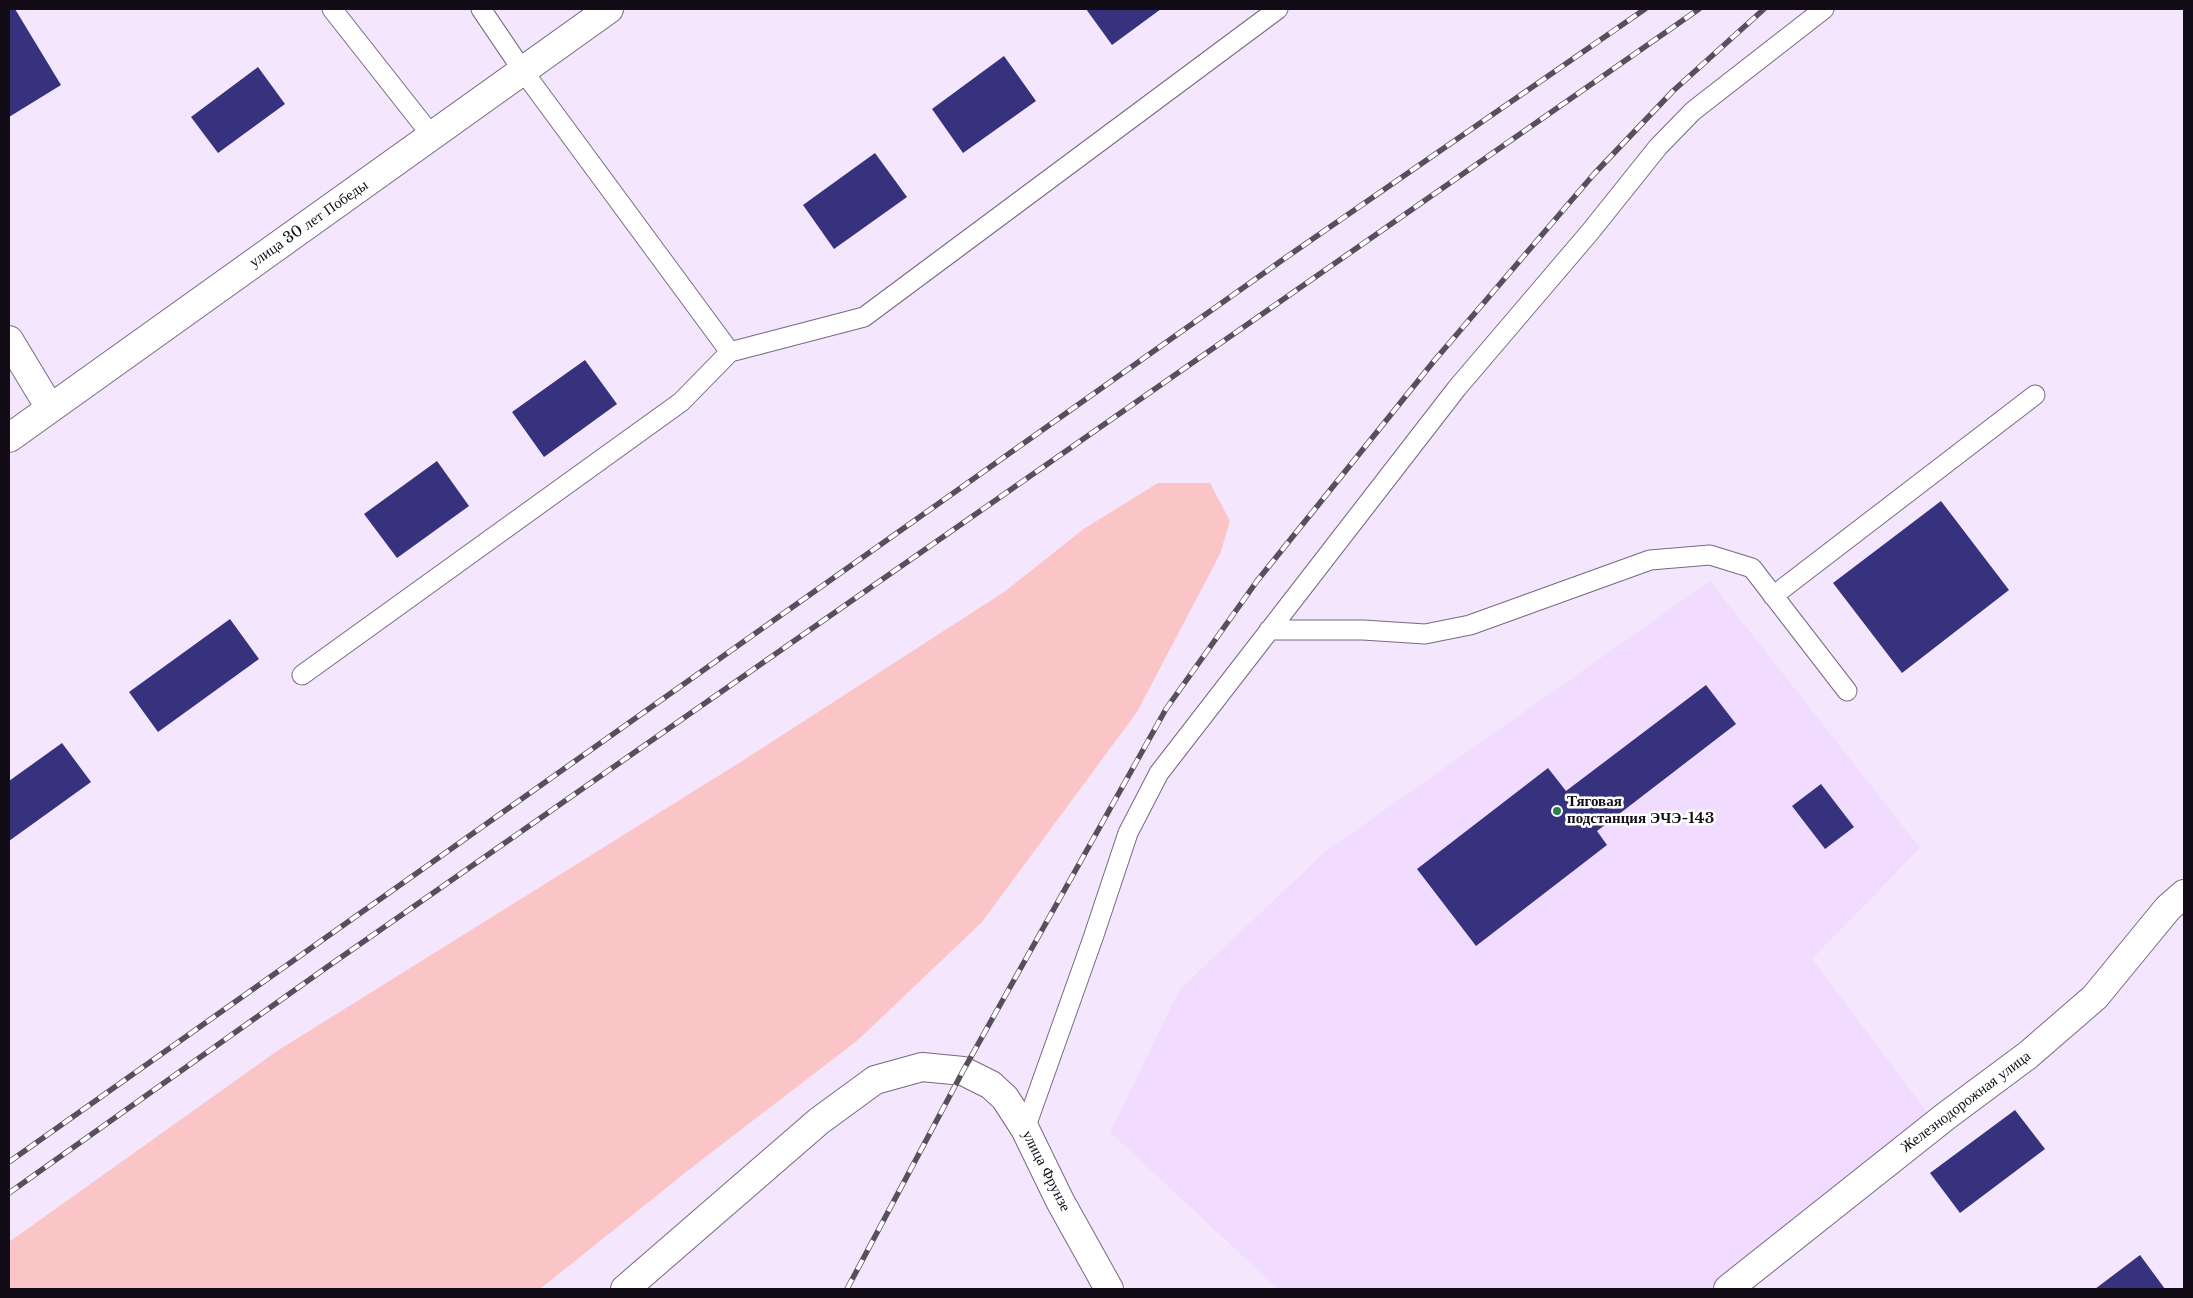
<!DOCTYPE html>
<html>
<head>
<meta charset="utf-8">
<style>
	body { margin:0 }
	#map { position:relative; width:2193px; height:1298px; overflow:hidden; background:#f4e6fd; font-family:"Libre Baskerville",serif }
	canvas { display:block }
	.frame { position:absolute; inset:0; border:10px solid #120c16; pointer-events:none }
</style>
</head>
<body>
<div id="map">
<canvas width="2193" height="1298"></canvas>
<div class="frame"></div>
</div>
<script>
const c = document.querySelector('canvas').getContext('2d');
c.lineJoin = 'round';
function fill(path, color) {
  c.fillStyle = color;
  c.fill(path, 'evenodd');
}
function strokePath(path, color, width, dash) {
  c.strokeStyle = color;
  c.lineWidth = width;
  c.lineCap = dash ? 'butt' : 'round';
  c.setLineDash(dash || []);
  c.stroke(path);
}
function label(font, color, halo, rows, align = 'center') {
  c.font = font + ' "Libre Baskerville",serif';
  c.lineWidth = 5;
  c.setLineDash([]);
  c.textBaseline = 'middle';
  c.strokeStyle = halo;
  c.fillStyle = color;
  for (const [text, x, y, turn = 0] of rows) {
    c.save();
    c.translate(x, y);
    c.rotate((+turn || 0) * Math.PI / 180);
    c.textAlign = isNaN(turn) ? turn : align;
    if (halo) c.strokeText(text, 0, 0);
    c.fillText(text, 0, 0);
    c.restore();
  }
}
fill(new Path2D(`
	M1710,581L1920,848L1812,959L1929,1115L1708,1289H1278L1110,1132L1180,989L1325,852Z`), '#f1dbff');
fill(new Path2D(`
	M1158,483H1210L1230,521L1220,554L1137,712L982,922L858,1040L695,1165L540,1289H9V1242L277,1051L739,763L1004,592L1085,528Z`), '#fbc5c8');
fill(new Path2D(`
	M9,9H15L61,85L9,117Z
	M1086,9H1161L1112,45Z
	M1004,56L1036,101L963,153L932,109Z
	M258,67L285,104L218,153L191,117Z
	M875,153L907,197L834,249L803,205Z
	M585,360L617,404L544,457L512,412Z
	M437,461L469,506L397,558L364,514Z
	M1941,501L2009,590L1902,673L1833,583Z
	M230,619L259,659L158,732L129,692Z
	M1706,685L1736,724L1597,831L1607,845L1476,946L1417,869L1548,768L1566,791Z
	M62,743L91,782L9,841V781Z
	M1821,784L1854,827L1825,849L1792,806Z
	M2015,1110L2045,1149L1960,1213L1930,1173Z
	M2140,1255L2165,1289H2095Z`), '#37327e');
const lane = new Path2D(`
	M332,9L432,136
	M481,9L523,71L730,352L864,317L1278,9
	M1773,596L2035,395
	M1269,630H1363L1425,634L1470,625L1650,560L1710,555L1752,568L1847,691
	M302,675L681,402L730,352
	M1025,1129L1093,938L1128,833L1159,773L1457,388L1590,232L1658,147L1693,111L1824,9`);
const street = new Path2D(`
	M9,340L50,408
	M1728,1289L1946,1116L2028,1055L2095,997L2168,908L2184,894`);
const secondary = new Path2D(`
	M9,438L609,9
	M625,1289L819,1121L875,1080L922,1067L963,1071L991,1085L1005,1098L1025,1129L1060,1201L1109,1289`);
strokePath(lane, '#786882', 21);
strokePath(street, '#786882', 30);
strokePath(secondary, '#786882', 30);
strokePath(lane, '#fff', 19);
strokePath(street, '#fff', 28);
strokePath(secondary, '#fff', 28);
const rail = new Path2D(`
	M9,1162L1288,256L1645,9
	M9,1193L330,965L1699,9
	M847,1289L963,1071L1166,709L1257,581L1434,361L1594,174L1673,91L1764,9`);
strokePath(rail, '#584f5d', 5.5);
strokePath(rail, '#fff', 4, [11]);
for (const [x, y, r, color] of [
	[1557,811,5,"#297d4f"]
]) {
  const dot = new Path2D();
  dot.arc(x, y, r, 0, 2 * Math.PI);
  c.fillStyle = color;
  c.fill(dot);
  strokePath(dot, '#fff', 2);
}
label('15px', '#120c16', '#fff', [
	["улица 30 лет Победы",309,224,-35],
	["Железнодорожная улица",1966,1102,-37],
	["улица Фрунзе",1046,1171,63]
]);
label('bold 15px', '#120c16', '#fff', [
	["Тяговая",1567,802],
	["подстанция ЭЧЭ-143",1567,819]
], 'left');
</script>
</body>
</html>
